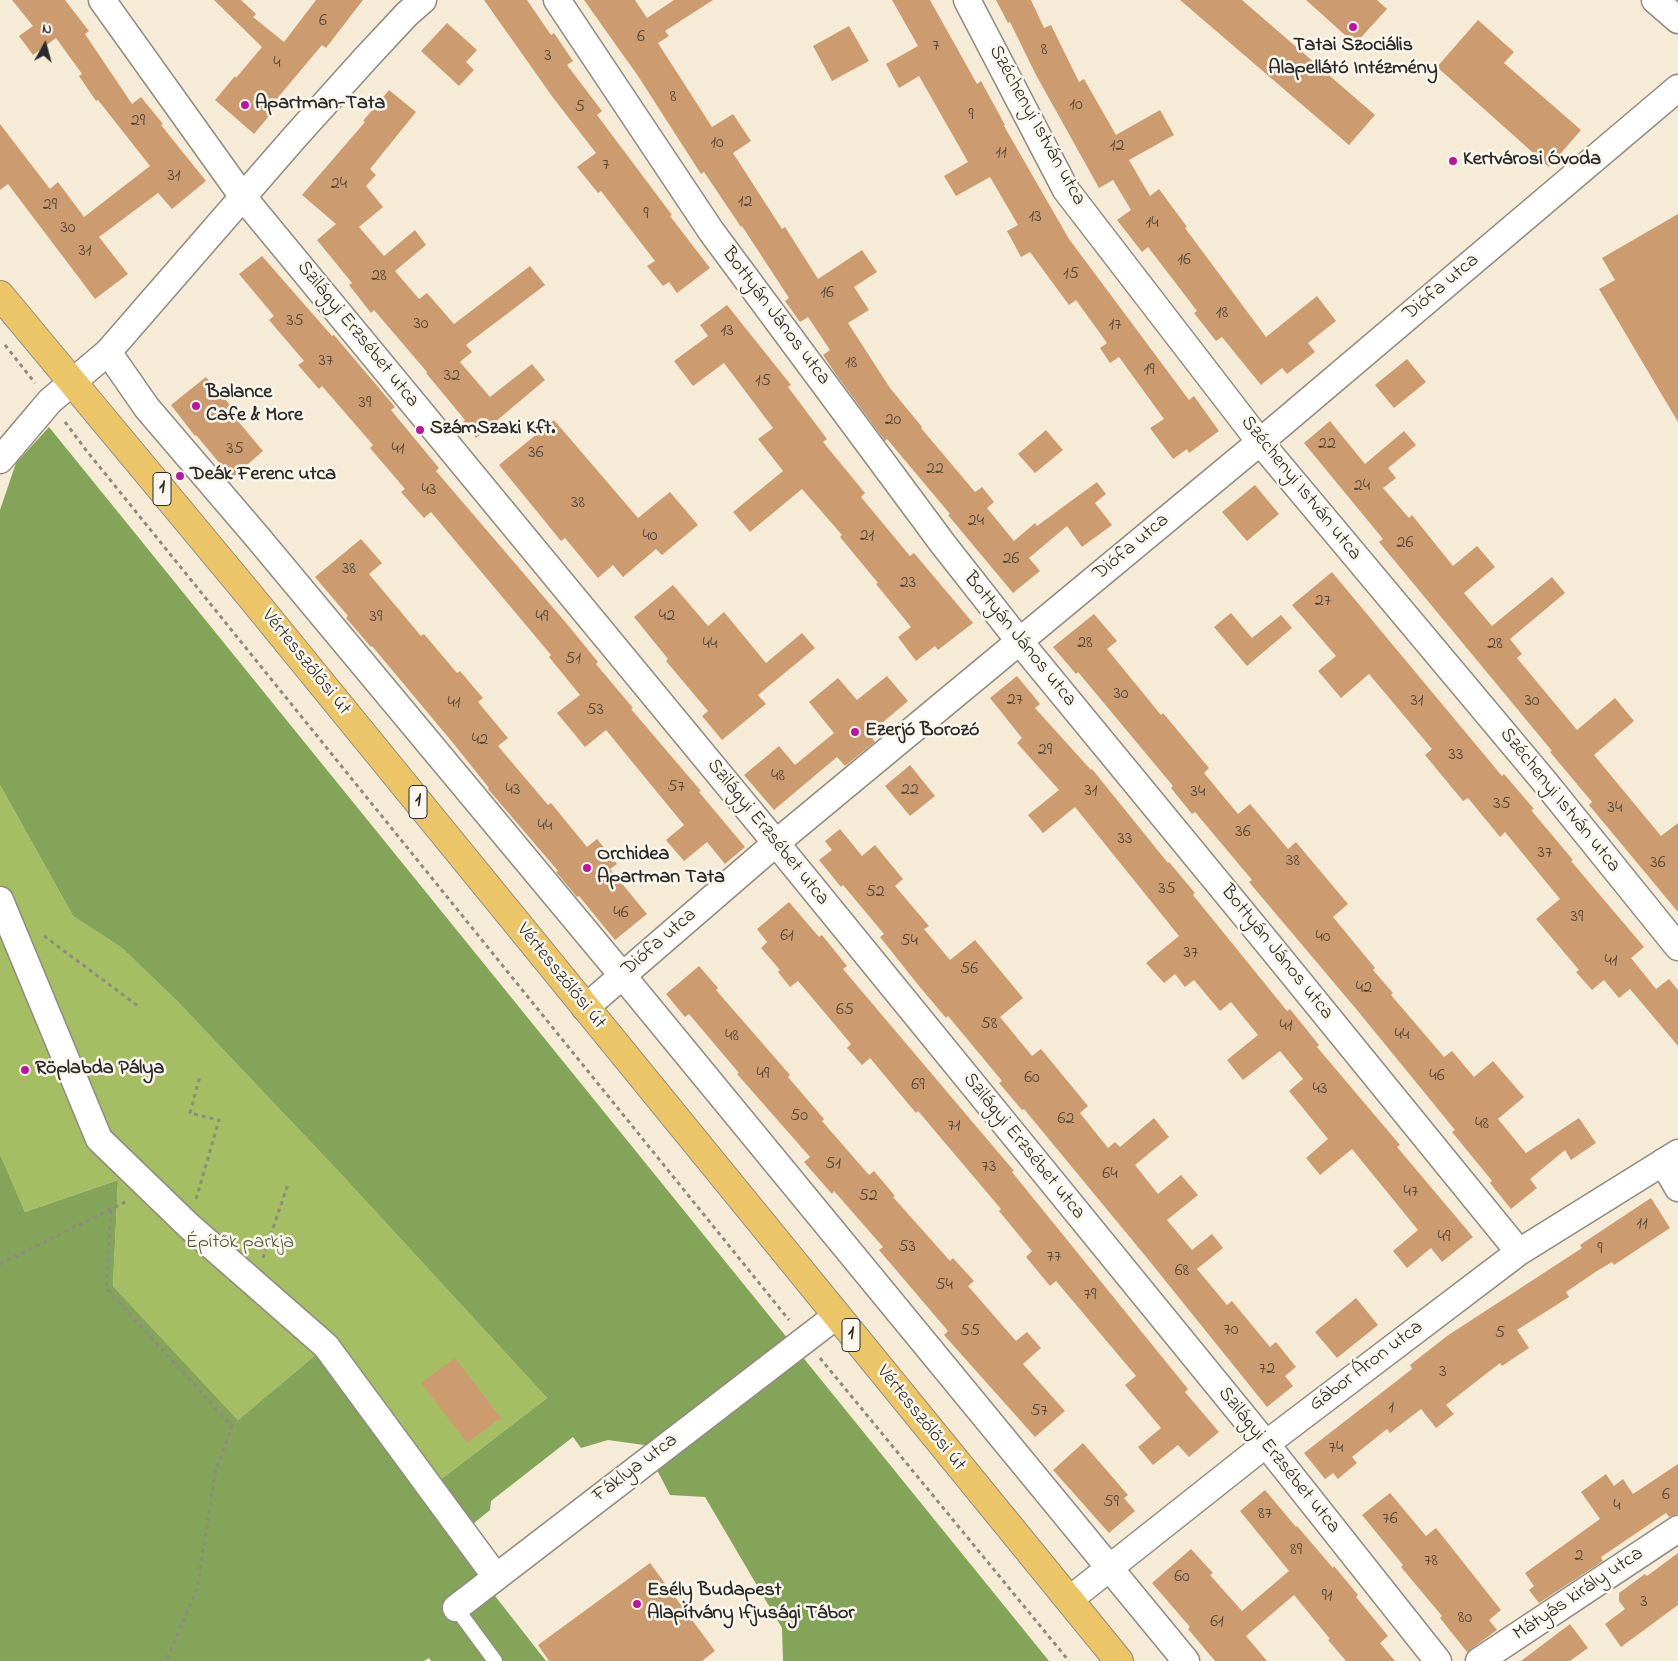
<!DOCTYPE html>
<html>
<head>
<meta charset="utf-8">
<style>
	body { margin:0 }
	#map { position:relative; width:1678px; height:1661px; overflow:hidden; background:#f5ebd6; font-family:"Indie Flower",sans-serif }
	canvas { display:block }
	.north { position:absolute; left:20px; top:20px; width:50px; height:50px; -webkit-text-stroke:4px #fbf7ec; paint-order:stroke; rotate:7deg; font-size:14px; font-weight:700; line-height:20px; text-align:center; color:#2b2b2b }
	.north::after { content:''; display:block; margin:auto; width:18px; height:22px; background:#2b2b2b; clip-path:polygon(50% 0,100% 100%,50% 72%,0 100%) }
</style>
</head>
<body>
<div id="map">
<canvas width="1678" height="1661"></canvas>
<div class="north">N</div>
</div>
<script>
const c = document.querySelector('canvas').getContext('2d');
c.lineJoin = 'round';
function fill(path, color) {
  c.fillStyle = color;
  c.fill(path, 'evenodd');
}
function strokePath(path, color, width, dash) {
  c.strokeStyle = color;
  c.lineWidth = width;
  c.lineCap = dash ? 'butt' : 'round';
  c.setLineDash(dash || []);
  c.stroke(path);
}
function label(font, color, halo, rows, align = 'center') {
  c.font = font + ' "Indie Flower",sans-serif';
  c.lineWidth = 5;
  c.setLineDash([]);
  c.textBaseline = 'middle';
  c.strokeStyle = halo;
  c.fillStyle = color;
  for (const [text, x, y, turn = 0] of rows) {
    c.save();
    c.translate(x, y);
    c.rotate((+turn || 0) * Math.PI / 180);
    c.textAlign = isNaN(turn) ? turn : align;
    if (halo) c.strokeText(text, 0, 0);
    c.fillText(text, 0, 0);
    c.restore();
  }
}
fill(new Path2D(`
	M0,785L73,916L122,948L179,1003L340,1173L547,1398L431,1487L319,1352L238,1420L113,1286L118,1180L25,1212L0,1154Z`), '#a6be63');
fill(new Path2D(`
	M49,427L1049,1661H783L782,1628L705,1497L670,1495L644,1445L608,1440L581,1448L573,1437L491,1501L490,1510L452,1541L546,1661H431L429,1658L424,1661H0V1154L25,1212L118,1180L113,1286L238,1420L319,1352L431,1487L547,1398L340,1173L179,1003L122,948L73,916L0,785V510L16,463Z`), '#84a559');
fill(new Path2D(`
	M12,0H65L89,31L85,34L132,104L141,97L163,124L161,125L206,181L172,209L158,193L99,237L128,274L95,299L8,184L0,190V124L50,189L58,182L84,217L150,166L98,100L96,101L79,76L82,74L56,38L33,55L19,36L33,26Z
	M214,0H241L256,14L253,17L284,42L316,0H363L326,48L322,45L270,107L274,110L254,134L215,100L235,76L236,78L262,47Z
	M484,0H527L551,35L554,33L573,61L567,65L602,111L597,115L672,215L670,216L710,268L677,293L669,282L663,286L647,266L655,261L601,191L598,193L577,167L596,153L554,99Z
	M584,0H635L647,18L674,0H713L665,31L669,36L658,43L712,127L733,114L751,141L733,153L782,229L785,227L818,279L862,250L877,272L854,287L869,310L848,323L890,388L922,427L921,428L975,492L982,487L994,502L987,508L1014,541L1035,523L1037,526L1097,482L1106,494L1095,503L1112,525L1082,547L1067,526L1029,558L1040,571L1013,593L948,515L950,514L887,439L885,441L835,373L823,355L830,350L808,317L800,322L785,301L789,298L742,226L741,227L704,172L701,174L638,76Z
	M892,0H930L977,84L981,81L1005,125L1004,126L1069,239L1189,400L1194,396L1219,431L1189,453L1187,449L1173,459L1150,428L1164,419L1119,357L1110,363L1100,348L1107,343L1076,300L1069,305L1030,252L1021,257L1007,231L1018,225L990,177L956,196L944,176L968,162L919,76L899,88L886,64L918,46Z
	M996,0H1031L1044,28L1051,25L1079,82L1084,79L1116,135L1160,110L1174,135L1129,160L1150,196L1159,189L1187,227L1185,228L1266,337L1317,296L1336,321L1308,343L1315,352L1287,374L1282,368L1261,385L1222,337L1216,341L1194,313L1197,311L1148,247L1142,252L1117,220L1131,210L1113,180L1099,188L1036,75L1010,22L1008,23Z
	M1180,0H1242L1375,115L1349,145Z
	M1306,0H1377L1387,9L1355,44Z
	M1478,20L1514,52L1504,63L1581,130L1549,167L1437,67Z
	M447,23L477,50L466,62L474,70L459,86L421,51Z
	M849,26L869,61L832,81L813,46Z
	M389,90L416,112L370,169L376,175L366,186L383,207L359,227L384,256L415,230L426,245L395,271L419,299L427,293L454,324L530,266L545,285L466,345L472,352L460,362L490,397L532,364L545,380L476,438L463,422L465,420L426,373L427,372L374,310L371,313L349,285L352,283L317,240L336,224L302,195L365,122L363,121Z
	M1678,214V422L1599,289L1615,280L1602,258Z
	M262,256L332,336L334,335L395,407L391,410L439,468L436,471L567,624L598,662L596,664L633,708L631,709L701,791L699,792L745,847L725,864L707,842L684,861L666,840L684,825L606,730L585,747L557,713L580,695L549,657L551,655L431,512L424,518L401,492L405,489L370,448L373,445L322,386L319,389L298,365L304,361L269,320L274,316L239,274Z
	M727,305L791,385L788,387L827,439L823,442L865,493L861,497L910,556L914,553L973,623L938,650L935,646L916,661L898,637L911,627L876,584L878,583L840,537L842,535L802,489L750,532L733,512L783,471L758,439L773,428L724,363L693,386L674,361L708,336L700,325Z
	M1407,359L1426,382L1394,408L1375,385Z
	M206,377L230,405L227,408L263,451L232,478L196,435L195,436L171,405Z
	M554,420L638,518L670,492L698,525L662,555L656,549L623,577L613,565L598,578L565,538L561,541L499,465Z
	M1330,421L1365,464L1404,431L1416,445L1388,468L1396,478L1383,488L1409,518L1412,515L1453,566L1477,546L1495,567L1464,593L1492,626L1552,577L1565,593L1510,639L1522,654L1517,658L1577,730L1615,698L1634,721L1594,755L1661,836L1678,823V912L1589,805L1592,802L1550,752L1552,751L1379,542L1383,539L1304,443Z
	M1046,430L1063,450L1035,473L1018,454Z
	M1255,485L1279,514L1247,541L1222,512Z
	M361,539L382,563L369,574L421,636L424,634L457,673L460,671L483,698L478,702L508,738L498,746L548,805L551,803L587,847L597,839L617,864L610,869L647,914L615,940L579,896L577,897L556,872L558,871L488,789L489,788L453,743L372,646L371,647L346,618L348,616L315,577Z
	M1332,572L1502,776L1504,774L1534,809L1531,810L1573,860L1571,861L1644,947L1631,958L1656,989L1669,979L1678,990V1046L1630,989L1619,998L1604,980L1592,990L1576,972L1579,970L1536,919L1560,899L1505,832L1500,837L1468,798L1463,801L1425,755L1432,749L1369,674L1341,698L1318,671L1336,656L1292,605Z
	M673,585L708,626L724,612L766,663L802,633L815,648L758,695L766,704L722,740L702,716L708,711L666,661L668,659L634,617Z
	M1231,613L1252,638L1281,615L1292,628L1247,666L1214,627Z
	M1094,614L1117,641L1107,649L1161,715L1163,713L1209,768L1204,773L1238,814L1250,804L1288,849L1296,842L1348,904L1333,917L1375,968L1373,970L1393,993L1391,995L1444,1057L1452,1051L1474,1077L1493,1061L1524,1097L1498,1119L1526,1153L1579,1118L1596,1143L1571,1160L1565,1150L1530,1179L1537,1188L1511,1209L1490,1183L1492,1181L1452,1132L1455,1130L1357,1010L1249,882L1252,880L1195,812L1192,814L1171,788L1173,786L1078,672L1076,674L1053,647Z
	M887,676L908,701L869,734L875,742L845,766L837,757L774,810L744,775L779,746L795,765L834,733L809,702L838,678L857,700Z
	M1017,676L1040,704L1035,708L1091,770L1092,769L1168,863L1169,862L1195,893L1193,895L1287,1011L1290,1009L1319,1045L1317,1047L1400,1145L1397,1147L1473,1237L1442,1262L1431,1248L1407,1268L1393,1251L1418,1230L1352,1149L1320,1175L1306,1158L1328,1139L1289,1091L1303,1079L1280,1051L1243,1080L1227,1060L1258,1035L1231,1002L1220,1011L1194,980L1185,987L1175,974L1164,983L1146,963L1179,936L1075,807L1043,833L1028,815L1059,790L1017,743L1022,738L990,698Z
	M910,765L935,796L910,816L885,786Z
	M840,829L862,856L875,845L903,879L895,886L929,926L924,929L950,960L975,940L1023,998L1000,1017L1032,1056L1041,1049L1088,1106L1080,1113L1108,1148L1115,1142L1120,1147L1154,1118L1169,1137L1135,1165L1158,1194L1181,1175L1198,1195L1167,1220L1192,1250L1212,1234L1223,1248L1197,1269L1227,1305L1232,1301L1270,1347L1276,1342L1296,1367L1285,1376L1293,1386L1267,1407L1147,1258L1024,1109L1022,1110L999,1083L1002,1081L948,1016L946,1018L919,986L880,937L884,934L843,885L841,887L819,860L832,850L825,841Z
	M789,902L819,937L822,935L847,966L843,969L1014,1171L1012,1172L1188,1389L1185,1392L1219,1432L1189,1457L1178,1445L1153,1465L1138,1447L1161,1428L1125,1385L1136,1376L1056,1281L1050,1286L1026,1257L1032,1251L999,1211L1001,1209L918,1111L916,1113L870,1058L862,1065L847,1048L851,1044L798,981L790,987L778,972L780,970L761,948L767,942L757,929Z
	M699,966L718,988L716,990L790,1075L788,1077L824,1119L822,1121L869,1175L874,1171L895,1196L893,1197L950,1261L953,1258L974,1281L968,1286L1016,1341L1027,1332L1041,1348L1023,1364L1065,1411L1035,1437L944,1335L948,1331L879,1250L883,1247L834,1191L832,1194L804,1162L810,1157L737,1074L739,1073L689,1014L685,1017L666,994Z
	M1651,1198L1670,1228L1614,1265L1612,1262L1597,1271L1566,1292L1569,1297L1517,1330L1529,1348L1502,1366L1500,1363L1446,1405L1454,1414L1436,1428L1421,1409L1390,1433L1387,1429L1352,1457L1357,1463L1338,1479L1333,1473L1325,1479L1304,1453L1412,1369L1410,1365L1447,1336L1582,1248L1580,1245Z
	M1356,1298L1378,1325L1337,1358L1315,1332Z
	M455,1358L501,1418L467,1443L421,1383Z
	M1083,1443L1128,1495L1124,1498L1135,1511L1109,1533L1053,1470Z
	M1678,1464V1514L1669,1517L1666,1513L1601,1557L1603,1561L1539,1603L1529,1590L1534,1586L1525,1573L1600,1519L1581,1492L1606,1474L1614,1486L1623,1479L1633,1494Z
	M1265,1490L1296,1527L1297,1526L1333,1568L1334,1566L1358,1595L1356,1597L1388,1636L1380,1643L1395,1661H1346L1328,1640L1330,1639L1294,1595L1246,1636L1267,1661H1215L1188,1629L1190,1627L1152,1583L1191,1549L1213,1573L1210,1575L1242,1611L1289,1571L1240,1511Z
	M1390,1493L1426,1536L1436,1528L1501,1610L1489,1620L1497,1630L1467,1652L1440,1618L1442,1616L1401,1567L1403,1565L1362,1515Z
	M1678,1553V1605L1621,1647L1605,1624L1625,1609L1619,1601V1593L1645,1574L1647,1576Z
	M650,1563L715,1651L702,1661H549L538,1645Z
	M1570,1624L1588,1648L1570,1661H1521Z`), '#cc9c70');
const lane = new Path2D(`
	M456,1608L495,1661`);
const street = new Path2D(`
	M102,0L243,197L776,843L1266,1444L1438,1661
	M557,0L711,231L943,544L1020,642L1270,946L1519,1252
	M967,0L1066,190L1260,442L1544,781L1678,947
	M1655,0L1678,20
	M108,352L147,408L259,539L622,975L1186,1661
	M0,460L50,401L108,352L294,138L365,59L407,14L423,0
	M0,900L99,1139L189,1226L326,1346L496,1577
	M585,1008L776,843L1260,442L1678,88
	M1663,1162L1678,1188
	M1069,1600L1266,1444L1519,1252L1678,1153
	M456,1608L836,1316
	M1479,1661L1678,1529`);
const primary = new Path2D(`
	M0,295L251,597L1119,1661`);
strokePath(lane, '#908b80', 16);
strokePath(street, '#908b80', 29);
strokePath(primary, '#908b80', 30);
strokePath(new Path2D(`
	M5,345L35,383
	M65,422L86,450L789,1320
	M44,936L138,1006
	M196,1199L219,1120L190,1113L200,1076
	M111,1210L106,1288L232,1426L216,1469L197,1589L166,1661
	M263,1258L288,1184
	M0,1264L127,1201
	M820,1358L1069,1661`), '#908b80', 3, [4, 4]);
strokePath(lane, '#fff', 14);
strokePath(street, '#fff', 26);
strokePath(primary, '#edc569', 28);
for (const [x, y, r, color] of [
	[1353,27,5,"#b5179e"],
	[245,105,5,"#b5179e"],
	[1453,161,5,"#b5179e"],
	[196,406,5,"#b5179e"],
	[420,430,5,"#b5179e"],
	[180,476,5,"#b5179e"],
	[855,732,5,"#b5179e"],
	[587,868,5,"#b5179e"],
	[25,1070,5,"#b5179e"],
	[637,1604,5,"#b5179e"]
]) {
  const dot = new Path2D();
  dot.arc(x, y, r, 0, 2 * Math.PI);
  c.fillStyle = color;
  c.fill(dot);
  strokePath(dot, '#fbf7ec', 2);
}
label('18px', '#53473c', null, [
	["6",323,22],
	["6",641,38],
	["7",936,47],
	["8",1044,51],
	["3",548,57],
	["4",277,64],
	["8",673,98],
	["10",1076,106],
	["5",580,108],
	["9",971,116],
	["29",138,122],
	["10",717,144],
	["12",1117,147],
	["11",1001,154],
	["7",606,166],
	["31",174,177],
	["24",339,185],
	["12",745,203],
	["29",50,206],
	["9",646,215],
	["13",1035,218],
	["14",1152,224],
	["30",68,229],
	["31",85,252],
	["16",1184,261],
	["15",1071,275],
	["28",379,277],
	["16",827,294],
	["18",1222,314],
	["35",295,322],
	["30",421,325],
	["17",1115,326],
	["13",727,332],
	["37",326,362],
	["18",851,364],
	["19",1149,371],
	["32",452,377],
	["15",763,382],
	["39",365,404],
	["20",893,421],
	["22",1327,445],
	["35",235,450],
	["41",398,450],
	["36",536,454],
	["22",935,470],
	["24",1362,487],
	["43",429,491],
	["38",578,504],
	["24",976,522],
	["40",650,537],
	["21",867,537],
	["26",1405,544],
	["26",1011,560],
	["38",349,570],
	["23",908,584],
	["27",1323,602],
	["42",667,617],
	["39",376,618],
	["49",542,618],
	["28",1085,644],
	["44",710,645],
	["28",1495,645],
	["51",573,660],
	["30",1121,695],
	["27",1015,701],
	["31",1417,702],
	["30",1532,702],
	["41",454,704],
	["53",595,711],
	["42",480,741],
	["29",1045,751],
	["33",1456,756],
	["48",778,777],
	["57",676,788],
	["43",513,791],
	["22",910,791],
	["31",1091,792],
	["34",1198,793],
	["35",1502,805],
	["34",1615,809],
	["44",545,827],
	["36",1243,833],
	["33",1125,840],
	["37",1545,854],
	["38",1293,862],
	["36",1658,864],
	["35",1167,890],
	["52",875,893],
	["46",621,914],
	["39",1577,918],
	["61",787,937],
	["40",1323,938],
	["54",909,942],
	["37",1191,954],
	["41",1611,962],
	["56",969,970],
	["42",1364,989],
	["65",845,1011],
	["58",989,1025],
	["41",1286,1027],
	["44",1402,1036],
	["48",732,1037],
	["49",763,1075],
	["46",1437,1077],
	["60",1032,1079],
	["69",918,1086],
	["43",1320,1090],
	["50",799,1117],
	["62",1066,1120],
	["48",1482,1125],
	["71",954,1127],
	["51",833,1165],
	["73",989,1168],
	["64",1110,1175],
	["47",1411,1193],
	["52",868,1197],
	["11",1642,1225],
	["49",1444,1238],
	["53",907,1248],
	["9",1600,1250],
	["77",1054,1258],
	["68",1182,1272],
	["54",944,1286],
	["79",1090,1296],
	["70",1231,1331],
	["55",970,1332],
	["5",1500,1334],
	["72",1267,1370],
	["3",1443,1373],
	["1",1391,1409],
	["57",1039,1412],
	["74",1336,1449],
	["6",1666,1496],
	["59",1111,1503],
	["4",1617,1507],
	["87",1265,1515],
	["76",1390,1520],
	["89",1296,1551],
	["2",1579,1557],
	["78",1431,1562],
	["60",1182,1578],
	["91",1327,1597],
	["3",1644,1603],
	["80",1465,1619],
	["61",1217,1623]
]);
for (const [x, y, w] of [
	[162,489,18],
	[418,802,18],
	[851,1335,18]
]) {
  const box = new Path2D();
  box.roundRect(x - w / 2, y - 16.5, w, 33, 4);
  c.fillStyle = '#fbf7ec';
  c.fill(box);
  strokePath(box, '#2b2b2b', 1);
}
label('bold 19px', '#2b2b2b', null, [
	["1",162,489],
	["1",418,802],
	["1",851,1335]
]);
label('bold 20px', '#2b2b2b', '#fbf7ec', [
	["Tatai Szociális",1353,47,"center"],
	["Alapellátó Intézmény",1353,70,"center"],
	["Apartman-Tata",255,105],
	["Kertvárosi Óvoda",1463,161],
	["Balance",206,394],
	["Cafe & More",206,417],
	["SzámSzaki Kft.",430,430],
	["Deák Ferenc utca",190,476],
	["Ezerjó Borozó",865,732],
	["Orchidea",597,856],
	["Apartman Tata",597,879],
	["Röplabda Pálya",35,1070],
	["Esély Budapest",647,1592],
	["Alapítvány Ifjusági Tábor",647,1615]
], 'left');
label('20px', '#2b2b2b', '#fbf7ec', [
	["Széchenyi István utca",1036,126,61],
	["Diófa utca",1442,288,-40],
	["Bottyán János utca",775,317,53],
	["Szilágyi Erzsébet utca",357,335,51],
	["Széchenyi István utca",1300,489,51],
	["Diófa utca",1132,548,-40],
	["Bottyán János utca",1019,640,51],
	["Vértesszőlősi út",305,663,51],
	["Széchenyi István utca",1559,801,51],
	["Szilágyi Erzsébet utca",767,833,51],
	["Diófa utca",660,943,-41],
	["Bottyán János utca",1276,953,51],
	["Vértesszőlősi út",560,977,51],
	["Szilágyi Erzsébet utca",1023,1147,51],
	["Gábor Áron utca",1367,1367,-37],
	["Vértesszőlősi út",920,1419,51],
	["Szilágyi Erzsébet utca",1278,1461,51],
	["Fáklya utca",636,1469,-37],
	["Mátyás király utca",1579,1595,-34]
]);
label('20px', '#50573c', '#fbf7ec', [
	["Építők parkja",240,1244]
]);
</script>
</body>
</html>
